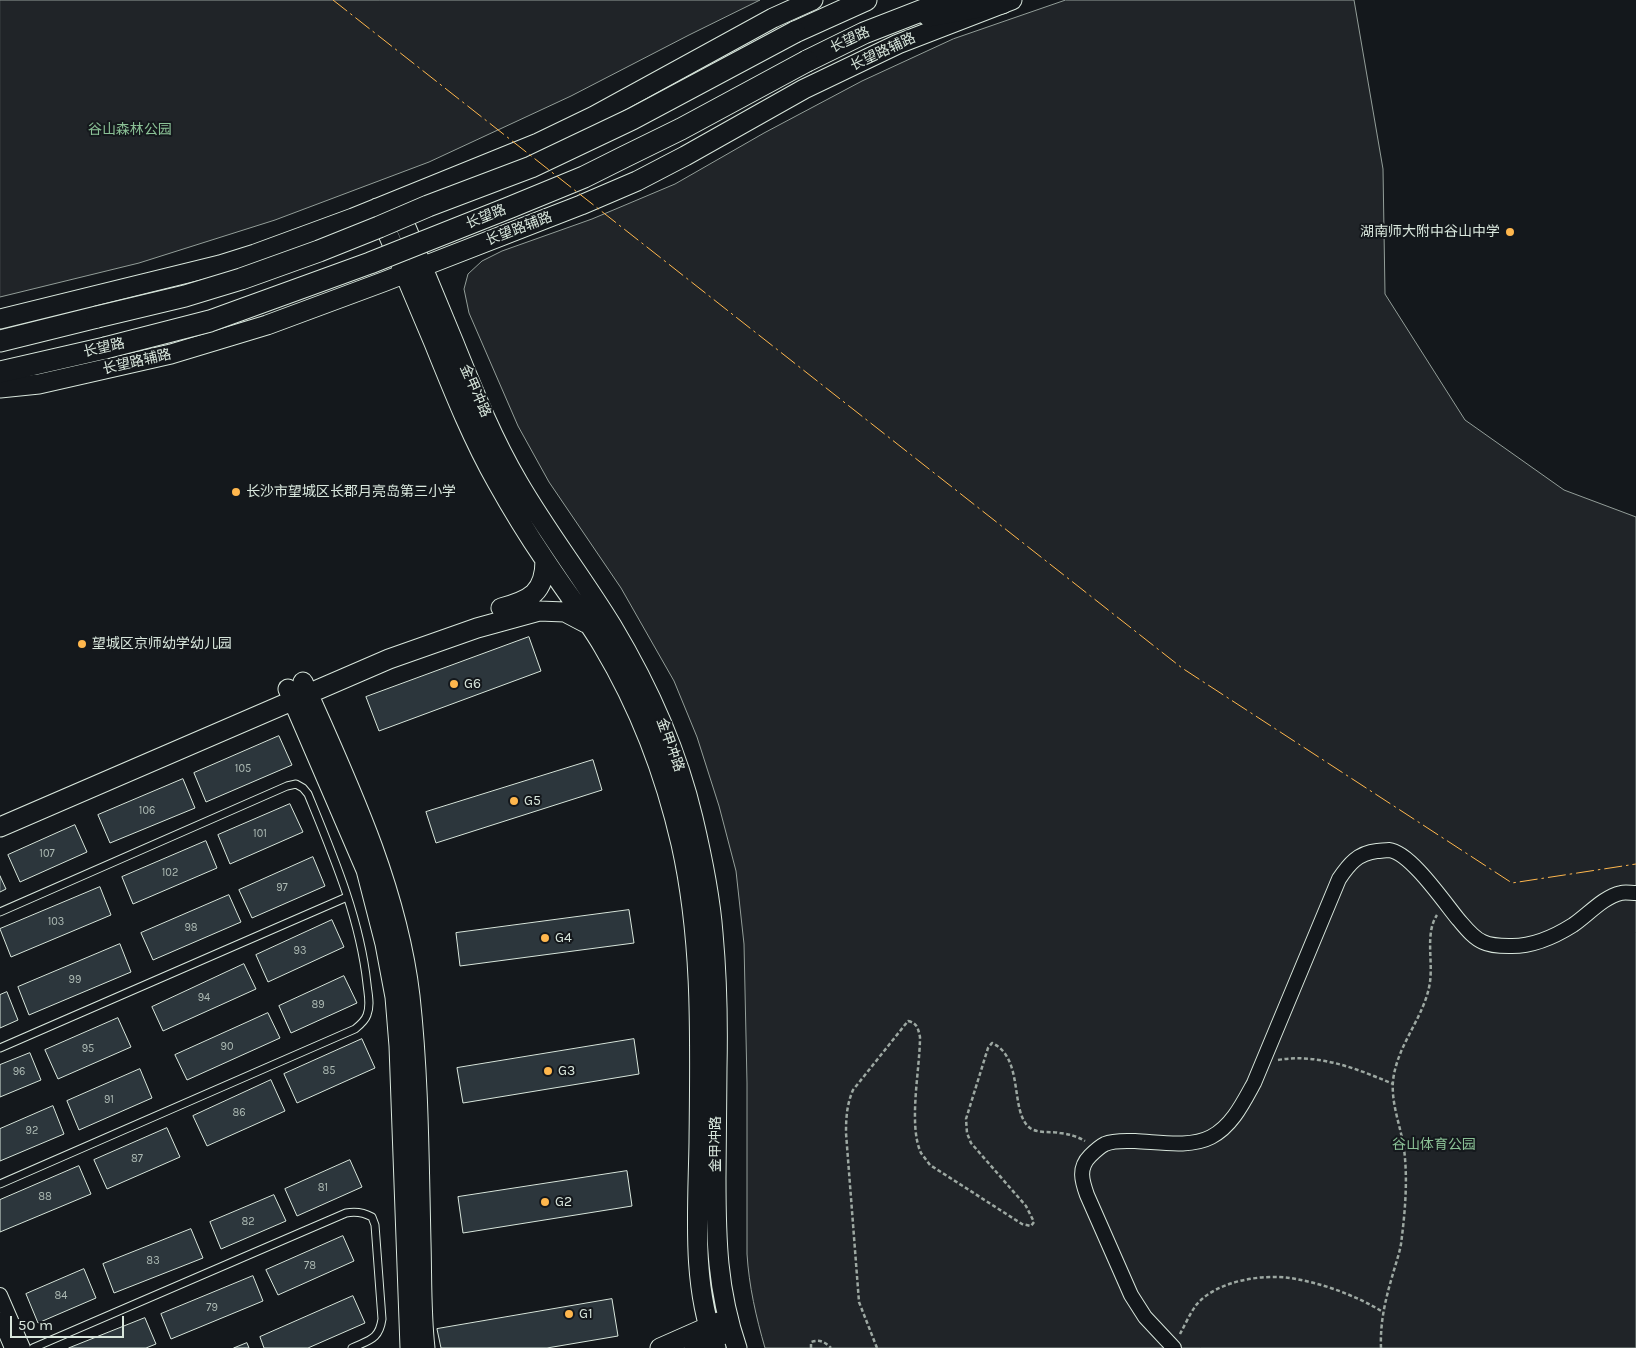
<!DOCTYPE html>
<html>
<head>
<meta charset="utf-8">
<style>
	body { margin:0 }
	#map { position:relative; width:1636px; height:1348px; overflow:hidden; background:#14181c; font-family:Karla,sans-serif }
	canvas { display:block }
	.scale { position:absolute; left:10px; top:1316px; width:114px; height:22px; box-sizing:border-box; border:2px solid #d8e6dc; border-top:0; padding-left:6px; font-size:15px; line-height:18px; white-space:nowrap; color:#d8e6dc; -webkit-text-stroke:4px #14181c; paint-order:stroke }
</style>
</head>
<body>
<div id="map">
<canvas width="1636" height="1348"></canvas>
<div class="scale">50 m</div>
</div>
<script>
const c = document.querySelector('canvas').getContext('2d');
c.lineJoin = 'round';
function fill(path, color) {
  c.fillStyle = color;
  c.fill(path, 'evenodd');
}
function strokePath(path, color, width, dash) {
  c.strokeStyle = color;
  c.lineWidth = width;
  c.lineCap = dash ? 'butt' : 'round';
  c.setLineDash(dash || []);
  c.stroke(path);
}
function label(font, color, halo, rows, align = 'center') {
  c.font = font + ' Karla,"Noto Sans SC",sans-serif';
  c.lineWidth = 4;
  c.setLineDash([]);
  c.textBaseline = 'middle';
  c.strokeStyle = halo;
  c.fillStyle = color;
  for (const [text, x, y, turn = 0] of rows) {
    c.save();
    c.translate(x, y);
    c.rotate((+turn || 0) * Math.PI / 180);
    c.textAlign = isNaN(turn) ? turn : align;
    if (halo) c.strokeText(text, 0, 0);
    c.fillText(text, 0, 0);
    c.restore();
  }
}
const green = new Path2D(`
	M0,0H760L689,35L571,96L429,162L275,220L139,263L0,297Z
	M1066,0H1354L1383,169L1385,294L1465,420L1564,490L1636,517V1348H765C756,1317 749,1286 747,1254V1083L744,944L736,871L719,806L697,737L674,681L621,588L549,482L518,426L469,313L464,289L468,274L482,261L502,251L592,219L675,184L764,133L862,81L953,39Z`);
fill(green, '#202428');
strokePath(green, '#939e99', 1);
const building = new Path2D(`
	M529,637L541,671L379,731L366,697Z
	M279,736L292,765L206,802L194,773Z
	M593,760L602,790L436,843L426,812Z
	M183,779L195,808L110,843L98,815Z
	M290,804L303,832L230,864L218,835Z
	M75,825L87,852L20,882L8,855Z
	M206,841L217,868L133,904L122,877Z
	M313,857L325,886L252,918L239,890Z
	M0,876L6,889L0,892Z
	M100,887L111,915L11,957L0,929Z
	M229,895L241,922L153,960L141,933Z
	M629,910L634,943L460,966L456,933Z
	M332,920L344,947L268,982L256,955Z
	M120,944L131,972L29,1015L18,987Z
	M244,964L256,989L163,1031L152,1007Z
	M344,976L357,1003L291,1033L279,1006Z
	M7,992L18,1020L0,1028V995Z
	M268,1013L280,1038L187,1080L175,1055Z
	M118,1018L131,1047L58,1079L45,1050Z
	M362,1039L375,1068L297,1103L284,1074Z
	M634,1039L639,1074L463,1103L457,1068Z
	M30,1053L41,1080L0,1097V1065Z
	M140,1069L152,1098L79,1130L67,1101Z
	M271,1080L285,1111L207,1146L193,1116Z
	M53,1106L64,1134L0,1161V1129Z
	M167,1128L180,1157L107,1189L94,1160Z
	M350,1160L362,1187L297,1216L285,1189Z
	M79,1166L91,1194L0,1232V1200Z
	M627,1171L632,1206L463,1233L458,1197Z
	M274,1195L286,1221L221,1249L210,1222Z
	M191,1229L203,1258L114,1293L103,1264Z
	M343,1236L354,1261L278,1295L266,1270Z
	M84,1269L96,1298L38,1323L26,1294Z
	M253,1276L263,1301L171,1339L161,1314Z
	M353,1296L365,1323L308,1348H264L260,1337Z
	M612,1299L618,1336L547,1348H441L437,1329Z
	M145,1318L156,1344L146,1348H69Z
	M247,1343L249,1348H234Z`);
fill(building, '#2c363c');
strokePath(building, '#d8e6dc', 1);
const lane = new Path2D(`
	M0,912L287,786L296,784L303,788L308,794C333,855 360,918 367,984C368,994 371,1005 367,1015C365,1021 360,1025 355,1029L0,1184
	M0,1048L347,897
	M33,1348L346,1213C356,1211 363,1212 372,1217L375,1225L382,1319C379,1340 369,1340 352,1348`);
const street = new Path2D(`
	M0,1295L23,1348
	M0,1320L12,1348
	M1174,1348L1145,1317L1131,1295L1087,1195C1082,1181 1078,1168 1090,1156C1094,1152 1099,1147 1105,1144C1114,1140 1125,1141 1135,1141C1159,1142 1190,1148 1211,1137C1232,1126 1243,1103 1254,1083L1339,879C1349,864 1358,853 1377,851C1381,851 1385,850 1389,850C1410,852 1444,902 1458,919C1465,927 1473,938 1483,942C1491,946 1501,946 1509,946C1532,947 1554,937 1573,925C1588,915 1603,897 1621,893C1625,892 1631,893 1636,893`);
const secondary = new Path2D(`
	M395,201C415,248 434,295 454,343C473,390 492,438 518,482C547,532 582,577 612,626C648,686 677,750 693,818C702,856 710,894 713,933C717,977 718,1023 717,1068C717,1105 716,1141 716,1178C716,1239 717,1290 737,1348
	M377,208C396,253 415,298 434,343C453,390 472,438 497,482C512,509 528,535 545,560C564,589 585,616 603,646C640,708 665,774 681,844C703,942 700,1042 699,1142C698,1209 691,1285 716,1348
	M0,319L220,265L255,254L353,218L538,143L594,116L773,18L813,0
	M0,388L39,384L171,354L267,325L383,282L581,205L637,181L685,156L804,89L898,44L1012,0
	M501,608C530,600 545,593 545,560
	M303,682C348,783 397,886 410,996C419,1078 419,1160 421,1242C422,1277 421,1313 425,1348
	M288,689L366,870L385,944L395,997L399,1046L410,1348
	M0,827L389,659L477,628L539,611L565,612L586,623
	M660,1348L719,1322
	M694,1348L722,1335`);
const primary = new Path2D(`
	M929,16L1002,3
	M795,32L866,0
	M807,61L864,33L949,0
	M0,341L97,317
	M0,372L105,348`);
strokePath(lane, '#d8e6dc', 9);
strokePath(street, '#d8e6dc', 16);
strokePath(secondary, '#d8e6dc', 21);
strokePath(primary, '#d8e6dc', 23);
strokePath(new Path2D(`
	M1278,1060C1318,1053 1358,1069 1393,1084
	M1180,1334C1185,1325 1190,1313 1197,1304C1217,1281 1261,1274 1290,1278C1322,1283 1355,1295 1383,1312
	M811,1348V1342C820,1339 825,1342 831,1348
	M877,1348L859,1302L846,1133C846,1117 847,1104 853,1090L908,1021C917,1023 918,1028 920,1037C920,1069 908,1125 921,1153C924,1157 927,1161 930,1165L1022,1224L1031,1226L1034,1222L1026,1206L971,1143L967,1133L966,1119L988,1048L992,1043C1025,1058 1009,1112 1030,1128C1039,1134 1051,1131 1060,1133C1070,1134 1078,1137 1085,1141
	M1381,1348C1380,1323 1385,1301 1392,1277C1395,1266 1399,1255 1401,1244C1405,1213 1408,1180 1404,1149C1401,1127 1391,1104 1393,1081C1397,1044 1425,1017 1430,982C1433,960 1425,933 1437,915`), '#9da8a2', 2.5, [4, 2.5]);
strokePath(lane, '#14181c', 7);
strokePath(street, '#14181c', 14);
strokePath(secondary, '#14181c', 19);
strokePath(primary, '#14181c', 21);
const primaryBridge = new Path2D(`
	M97,317L185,296L241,279L319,251L379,227L428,206L531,167L632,119L795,32
	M105,348L210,321L370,263L511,207L584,177L624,157L681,129L807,61`);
strokePath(primaryBridge, '#d8e6dc', 23, []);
strokePath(primaryBridge, '#14181c', 21);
strokePath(new Path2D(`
	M333,0L1182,668L1512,883L1636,864`), '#ffb74d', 1, [18, 4, 2.5, 4]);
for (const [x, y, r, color] of [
	[1510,232,5,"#ffb74d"],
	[236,492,5,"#ffb74d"],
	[82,644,5,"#ffb74d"],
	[454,684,5,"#ffb74d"],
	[514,801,5,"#ffb74d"],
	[545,938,5,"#ffb74d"],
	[548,1071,5,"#ffb74d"],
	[545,1202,5,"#ffb74d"],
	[569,1314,5,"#ffb74d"]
]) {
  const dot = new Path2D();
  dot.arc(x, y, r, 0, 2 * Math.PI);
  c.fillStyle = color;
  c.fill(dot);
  strokePath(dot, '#14181c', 2);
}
label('11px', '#adbab4', null, [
	["105",243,769],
	["106",147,811],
	["101",260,834],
	["107",47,854],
	["102",170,873],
	["97",282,888],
	["103",56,922],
	["98",191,928],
	["93",300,951],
	["99",75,980],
	["94",204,998],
	["89",318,1005],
	["90",227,1047],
	["95",88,1049],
	["85",329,1071],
	["96",19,1072],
	["91",109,1100],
	["86",239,1113],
	["92",32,1131],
	["87",137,1159],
	["81",323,1188],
	["88",45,1197],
	["82",248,1222],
	["83",153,1261],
	["78",310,1266],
	["84",61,1296],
	["79",212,1308]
]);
label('14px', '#d8e6dc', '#14181c', [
	["长望路",850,40,-25],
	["长望路辅路",883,52,-25],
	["长望路",486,217,-22],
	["长望路辅路",519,229,-21],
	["长望路",104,348,-13],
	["长望路辅路",137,362,-13],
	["金甲冲路",475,391,66],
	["金甲冲路",670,745,70],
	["金甲冲路",716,1144,-90]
]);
label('14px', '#8ac095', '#14181c', [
	["谷山森林公园",130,130],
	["谷山体育公园",1434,1145]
]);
label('14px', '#d8e6dc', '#14181c', [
	["湖南师大附中谷山中学",1500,232,"right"],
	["长沙市望城区长郡月亮岛第三小学",246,492],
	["望城区京师幼学幼儿园",92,644],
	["G6",464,684],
	["G5",524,801],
	["G4",555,938],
	["G3",558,1071],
	["G2",555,1202],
	["G1",579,1314]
], 'left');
</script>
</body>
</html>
